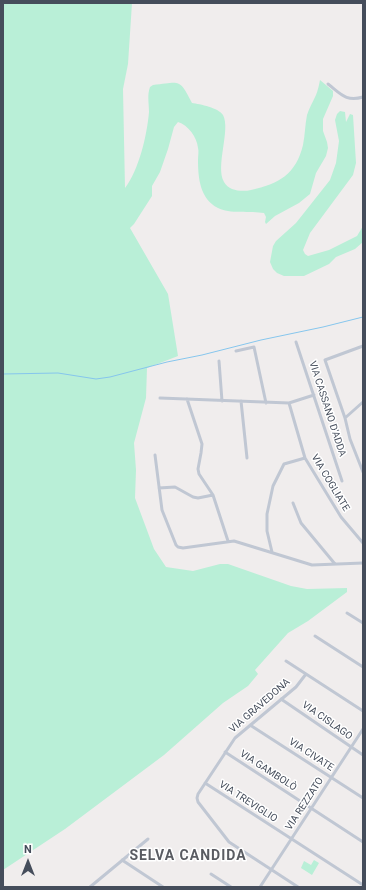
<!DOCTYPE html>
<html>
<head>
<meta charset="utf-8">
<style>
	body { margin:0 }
	#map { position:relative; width:366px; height:890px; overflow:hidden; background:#f0eded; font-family:Roboto,sans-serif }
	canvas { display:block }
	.frame { position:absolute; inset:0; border:4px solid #454d5b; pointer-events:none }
	.north { position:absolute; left:8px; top:842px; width:40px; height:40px; -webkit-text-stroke:3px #fff; paint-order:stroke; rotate:0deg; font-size:11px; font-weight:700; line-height:16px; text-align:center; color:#454d5b }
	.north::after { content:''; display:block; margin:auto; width:14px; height:18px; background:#454d5b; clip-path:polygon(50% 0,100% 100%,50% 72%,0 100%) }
</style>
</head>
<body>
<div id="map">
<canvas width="366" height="890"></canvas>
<div class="frame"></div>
<div class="north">N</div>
</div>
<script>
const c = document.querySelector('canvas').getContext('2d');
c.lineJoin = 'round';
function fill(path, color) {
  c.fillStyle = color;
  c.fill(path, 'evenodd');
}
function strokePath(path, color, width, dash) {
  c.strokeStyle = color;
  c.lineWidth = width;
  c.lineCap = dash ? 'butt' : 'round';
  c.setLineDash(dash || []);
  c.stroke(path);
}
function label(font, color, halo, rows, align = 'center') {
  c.font = font + ' Roboto,sans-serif';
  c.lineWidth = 3;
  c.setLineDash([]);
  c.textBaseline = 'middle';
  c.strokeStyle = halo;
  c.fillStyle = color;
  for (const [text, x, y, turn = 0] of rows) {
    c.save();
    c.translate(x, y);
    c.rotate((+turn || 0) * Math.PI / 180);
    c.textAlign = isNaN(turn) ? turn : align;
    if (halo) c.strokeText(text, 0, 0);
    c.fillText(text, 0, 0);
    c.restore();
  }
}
fill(new Path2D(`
	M3,3H132L128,64L123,89L125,188C139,170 147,135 149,112C149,103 147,95 150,87L153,85C181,82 179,78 192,103C200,104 219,108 223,115C231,130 215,166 224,182C229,191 242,192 251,190C279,184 296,174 303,145C305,135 305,125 307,115C309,108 313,102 316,95C318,90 319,85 320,80L333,91V96L323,119V131L327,142L328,148L326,156L316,173L310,194L299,203L275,216L266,224L265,222L266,217L264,213C251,211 229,214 218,208C200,199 198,178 198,160C198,156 199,151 198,148C197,137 188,125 178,122L174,127L168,149L160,172L152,186V196L134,224L130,228L168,294L178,356L147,368L146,398L134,443L136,470L135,498L154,549L166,567L193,571L220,564H228L291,586L307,589L347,588V592L308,621L288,633L255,670L258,674L248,686L223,703L164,755L65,829L3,870Z
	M340,111L345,112L346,122L350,114L353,115L356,163L353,175L310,233L303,250L305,254L308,256L329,250L357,236L363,226V242L355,249L336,257L329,264L304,276H284L277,273L273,269L270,262L273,246L276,241L296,223L330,180L336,163L339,141L335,120L337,114Z
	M314,860L319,863L312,875L301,868L304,861L311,865Z`), '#b9efd7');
strokePath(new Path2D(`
	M3,374L58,373L96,379L110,377L167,362L202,355L261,340L323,327L363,317`), '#86c6ed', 1);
strokePath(new Path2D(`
	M328,84C341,94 346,102 363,97
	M296,342L342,481
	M363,346L325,360L345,418L350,439L363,472
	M236,351L254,347L266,403
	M219,361L222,401
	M160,398L289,403L314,395
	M187,399L202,444L201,453L198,469L199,474L213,495L228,541
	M241,401L247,458
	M289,403L305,458L341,517L363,543
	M345,418L363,402
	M155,455L162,510L176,545L178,547L183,548L234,541L312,565L363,563
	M159,488L175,487L193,497L198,498L213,495
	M293,503L301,523L335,564
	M272,552L267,531V514L273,486L284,464L305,458
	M347,613L363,623
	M315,636L363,667
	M286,661L363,711
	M281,699L363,755
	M250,725L363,798
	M225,752L363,842
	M205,783L363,885
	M122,860L163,887
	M211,874L231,887
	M90,887L148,839
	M260,887L363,729
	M298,887L229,842L198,802L197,798L198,794L235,738L296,687L306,674`), '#c0c7d3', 3);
label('10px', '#454d5b', '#fff', [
	["VIA CASSANO D'ADDA",327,409,72],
	["VIA COGLIATE",330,483,59],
	["VIA GRAVEDONA",260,706,-41],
	["VIA CISLAGO",327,721,35],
	["VIA CIVATE",311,755,33],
	["VIA GAMBOLÒ",268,771,33],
	["VIA TREVIGLIO",248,802,33],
	["VIA REZZATO",305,804,-57]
]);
c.letterSpacing = '1px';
label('bold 14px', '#5a5c62', '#fff', [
	["SELVA CANDIDA",188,856]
]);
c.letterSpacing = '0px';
</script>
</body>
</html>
